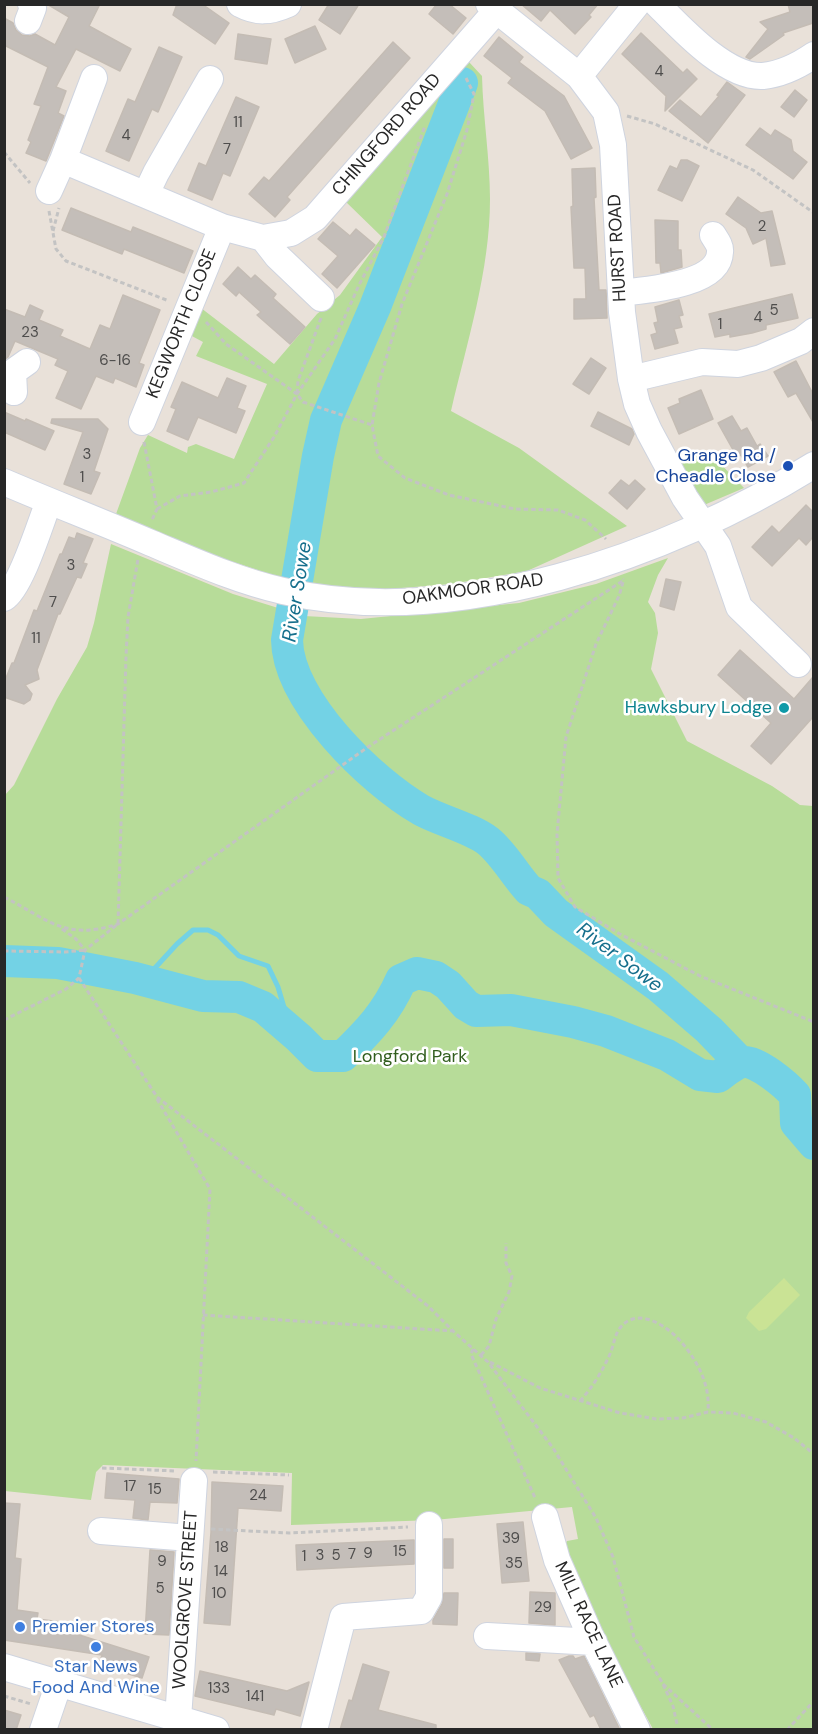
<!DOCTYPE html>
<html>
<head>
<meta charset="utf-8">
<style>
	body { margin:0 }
	#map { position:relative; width:818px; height:1734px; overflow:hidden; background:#e9e1d9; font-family:"DM Sans",sans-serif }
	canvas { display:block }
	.frame { position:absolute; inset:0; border:6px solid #272727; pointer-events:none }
</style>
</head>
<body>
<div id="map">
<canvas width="818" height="1734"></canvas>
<div class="frame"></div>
</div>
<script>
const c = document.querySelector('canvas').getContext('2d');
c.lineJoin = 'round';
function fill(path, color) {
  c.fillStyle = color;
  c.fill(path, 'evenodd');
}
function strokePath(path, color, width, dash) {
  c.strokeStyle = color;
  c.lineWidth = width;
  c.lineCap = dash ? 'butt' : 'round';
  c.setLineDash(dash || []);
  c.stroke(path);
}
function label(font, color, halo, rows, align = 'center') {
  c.font = font + ' "DM Sans",sans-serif';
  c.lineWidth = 5;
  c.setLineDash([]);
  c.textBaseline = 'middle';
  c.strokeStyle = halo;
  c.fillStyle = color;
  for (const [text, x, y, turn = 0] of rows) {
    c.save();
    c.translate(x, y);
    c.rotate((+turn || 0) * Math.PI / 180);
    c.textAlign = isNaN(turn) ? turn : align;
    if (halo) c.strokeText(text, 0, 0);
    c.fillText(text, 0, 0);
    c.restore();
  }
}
fill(new Path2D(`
	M469,62L482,76C483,117 490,159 490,199C490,271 467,342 451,411L519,448L627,526L527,571L451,584L377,590L324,587L282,578L212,555L116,514L140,448L148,435L187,453L188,447L196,444L234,459L267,384L196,356L203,342L190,335L201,308L274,364L317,314L340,295L382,237L345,201Z
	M708,451L744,488L704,505L676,457Z
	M111,544L233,594L304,616L361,619L519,603L596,584L668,558L658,575L648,602L655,613L658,633L651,669L687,741L772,786L800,805L813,806V1729H653L606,1643L563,1548L567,1541L578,1539L572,1507L434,1520L291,1525L292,1473L103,1465L96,1472L91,1500L5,1491V795L14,785L57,699L87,647L94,623Z`), '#b7dc99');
fill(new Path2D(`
	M784,1278L800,1295L766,1329L759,1331L746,1318L749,1312Z`), '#cae395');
strokePath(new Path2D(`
	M135,978L154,969L177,944L193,930H208L218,935L239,956L268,966L278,987L291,1031`), '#73d2e5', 5);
strokePath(new Path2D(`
	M462,83L375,307L326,420L318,456L287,640C288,701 371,781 421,810C441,821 471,828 488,841C504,854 515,875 529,890L538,894L556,913L658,986L709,1030L740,1062
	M4,961L58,963L135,978L203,996L239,997L263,1007L299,1038L317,1056H343C368,1032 387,1012 401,980L417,973L436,977L448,985L466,1005L476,1011L511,1010L573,1022L606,1031L667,1055L700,1075L718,1077C725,1072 734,1064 743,1062C757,1060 786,1085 795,1095L796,1123L814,1144`), '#73d2e5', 32);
const building = new Path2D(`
	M47,4H100L89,26L131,49L120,71L76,49L56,87L66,91L58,113L64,116L46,161L26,153L31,142L28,140L41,106L34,104L48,67L4,45V18L13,23L16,30L22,35L30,36L35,34L55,45L69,17Z
	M177,4H202L229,23L215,44L173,15Z
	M329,4H359L340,34L319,20Z
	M437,4H449L466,18L453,34L429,14Z
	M521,4H598L589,15L591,17L575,34L550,10L541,21Z
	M788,4H813V23L783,33L784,35L750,59L746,57L768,29L760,22L790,12Z
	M315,26L326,49L295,63L285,39Z
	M641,33L683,73L687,69L697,79L665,111L666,96L622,54Z
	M238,34L271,39L267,64L235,59Z
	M499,37L523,57L519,62L564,96L592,148L571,159L545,111L508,83L512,78L484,56Z
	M393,42L410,58L287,197L290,200L275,217L249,194L264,177L269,181Z
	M159,47L182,57L158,112L152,109L129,161L106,151L128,99L135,102Z
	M727,82L745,95L708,143L669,111L680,100L701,117L719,96L717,95Z
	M795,90L807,100L794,117L781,107Z
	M236,97L259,107L230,176L223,173L212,200L188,190L199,163L206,166Z
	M760,128L771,136L775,130L791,140L793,151L807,162L793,179L746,145Z
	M681,160H687L699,166L682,201L658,190L670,166L677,169Z
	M595,168L596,197L594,198L599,290H606L607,318L574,319V299H586L585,268H574L571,207L573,206L572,169Z
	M738,197L761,213L772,211L785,264L771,266L766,238L753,244L746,228L726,214Z
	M71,208L131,232L133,227L193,251L184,273L124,249L122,254L62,230Z
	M655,220L678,221V250H681L682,267L661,273L660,263H656Z
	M333,222L350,236L356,229L375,245L337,288L322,274L338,256L318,239Z
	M238,267L251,279L255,275L276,294L273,298L305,327L290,344L257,315L261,312L239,292L236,296L223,284Z
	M792,294L798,318L766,325V329L752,333L730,337V334L715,337L709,314Z
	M123,295L160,310L139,363L144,365L136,387L115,378L113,383L96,376L81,409L56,398L68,371L55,365L58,359L15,341L8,357L4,360V309L25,317L30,305L43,311L39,320L63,330L60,336L90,349L100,325L110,329Z
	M679,300L683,315L679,316L682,327L674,329L678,343L655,349L651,335L657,333L654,323L658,322L655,307Z
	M591,358L606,368L589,394L573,384Z
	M796,361L813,394V422L796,393L788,397L774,372Z
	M227,378L246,386L237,408L245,411L236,433L198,417L188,440L167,431L176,409L171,407L182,382L218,398Z
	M701,390L713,419L679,434L668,408L680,403L679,399Z
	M4,412L25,421L26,419L54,431L45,450L4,432Z
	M598,412L632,429L634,434L629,445L591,426Z
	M732,416L741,431L747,428L757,446L760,444L768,456L748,467L741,455L737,457L718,423Z
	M52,419H98L108,429L94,471L100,473L91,494L64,484L83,432L51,423Z
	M621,480L629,486L635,480L645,489L627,509L609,493Z
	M806,505L813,512V537L806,545L799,538L772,566L752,547L772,526L779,533Z
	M77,533L93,539L83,563L87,564L81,578L77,577L60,614H58L37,670L39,679L25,685L32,694L30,700L24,704L4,697V683L12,663H14L34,610L37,611L60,554H62L69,537L75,539Z
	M666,579L681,582L674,610L660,606Z
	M740,650L794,699L813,677V717L771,764L751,746L771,723L718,675Z
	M107,1473L179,1479L177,1503L150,1502L148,1520L133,1518L135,1500L105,1498Z
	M212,1482L283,1486L281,1511L238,1508L230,1625L204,1623L211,1532Z
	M4,1503L20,1504L15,1558L21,1559L17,1610L38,1613L37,1619L61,1622L60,1628L74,1631L73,1633L149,1657L142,1678L99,1665L102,1655L4,1640Z
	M523,1522L529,1581L502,1583L497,1524Z
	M444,1539H453V1568H444Z
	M414,1540V1564L297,1570L296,1545Z
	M150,1550L174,1552L169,1635L145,1634Z
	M530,1592L555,1593V1625L529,1623Z
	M444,1593H458L457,1625L433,1624V1620L442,1604Z
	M526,1653L540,1654L539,1661L526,1660Z
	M569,1656H573L575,1659L584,1656L620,1730H601L594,1715L590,1717L559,1660Z
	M363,1664L389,1672L378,1710L436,1725V1730H340L349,1700L352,1701Z
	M200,1671L287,1691L309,1682L300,1716L276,1709L274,1715L195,1696Z
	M4,1710L21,1715L16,1730H4Z`);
fill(building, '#c4beb9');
strokePath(building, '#c4bcb4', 1.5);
const minor = new Path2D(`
	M240,4C257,13 270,12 288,4
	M489,4L579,76L606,112L613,145L622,312L631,379L637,404L649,431L685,498L718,546L739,607L798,664
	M657,4C681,28 726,78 763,76C782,74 798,66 814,55
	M28,21L33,8L31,4
	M579,76L637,4
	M63,160L222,227L263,238L291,233L315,218L497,10
	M49,191L63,160L94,78
	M146,194L156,173L210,79
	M263,238L277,256L321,298
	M621,293C644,290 719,286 720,252C721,246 716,240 713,235
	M631,379L702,362L738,364L761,358L801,341L814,331
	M14,392L13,372L27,362
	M142,422L222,227
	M4,482C53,503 102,522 151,543C194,561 238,581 283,591C456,631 668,556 814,465
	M4,598C21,588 41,521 49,501
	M545,1517L557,1560L590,1635L637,1730
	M101,1531L190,1538
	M487,1636L594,1642
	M4,1667L216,1730
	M178,1719L194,1481
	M43,1730L59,1683
	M314,1730L343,1617L421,1611L429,1597V1525`);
strokePath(minor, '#cfd4df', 28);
strokePath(new Path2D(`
	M466,78L474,94L467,130L447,194L402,304L379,383L372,425L378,456L405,478L449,495L515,509L558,510L585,520L606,539
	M627,116L655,124L753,170L814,213
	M4,152L30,183
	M49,211L56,249L66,261L169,301
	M53,231L59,208
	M321,318L298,381L297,394L303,402L372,425
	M206,322L226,344L297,394
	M144,442L157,509L152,520
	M157,509L180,496L211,492L244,483L274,437L297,394L335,339L359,285L384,237L425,126
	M623,582L619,596L596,644L566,737L557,834L558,878L575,907L620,934L700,976L814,1022
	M4,897C49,920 65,941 118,924L368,747L624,580L623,579
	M62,929L76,939L85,950
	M4,951L65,952L85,950
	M79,978L157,1097L428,1306L453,1331L488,1362L553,1448L596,1518L613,1557L634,1637L662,1682L673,1706L677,1724
	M4,1020L66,989L79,978L85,950L118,924L126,657L128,617L138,559
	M157,1099L210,1189L196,1461
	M203,1315L453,1331
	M473,1349L471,1354L536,1500
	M481,1355L489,1346L496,1319L509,1292L512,1276L506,1263V1243
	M490,1362L540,1388L620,1413L657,1419L683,1418L708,1412L733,1413L766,1422L794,1438L814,1454
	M580,1401C592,1388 603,1370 610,1354C614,1345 614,1336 620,1328C638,1305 669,1327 683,1344C699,1364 710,1385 708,1412
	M102,1468L176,1471
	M213,1472L289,1475
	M211,1529L289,1533L408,1527
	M663,1684L713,1730
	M4,1696L31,1704
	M787,1730L814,1701`), '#c3c3c3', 3, [4.5, 3]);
strokePath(minor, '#fff', 26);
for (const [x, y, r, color] of [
	[788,466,6,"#1a4fb4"],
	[784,708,6,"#0f9aa8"],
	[20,1627,6,"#3f7fe0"],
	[96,1647,6,"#3f7fe0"]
]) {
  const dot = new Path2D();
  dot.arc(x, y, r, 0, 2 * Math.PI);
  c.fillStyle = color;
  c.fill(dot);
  strokePath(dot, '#fff', 2);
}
label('15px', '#4e4d4c', null, [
	["4",659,72],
	["11",238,123],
	["4",126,136],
	["7",227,150],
	["2",762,227],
	["5",774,311],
	["4",758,318],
	["1",720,325],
	["23",30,333],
	["6-16",115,361],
	["3",87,455],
	["1",82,478],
	["3",71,566],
	["7",53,603],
	["11",36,639],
	["17",130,1487],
	["15",155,1490],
	["24",258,1496],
	["39",511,1539],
	["18",222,1548],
	["15",400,1552],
	["9",368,1554],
	["7",352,1555],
	["3",320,1556],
	["5",336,1556],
	["1",304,1557],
	["9",162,1562],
	["35",514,1564],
	["14",221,1572],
	["5",160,1589],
	["10",219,1594],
	["29",543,1608],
	["133",219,1689],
	["141",255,1697]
]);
label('18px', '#272727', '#fff', [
	["CHINGFORD ROAD",387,135,-49],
	["HURST ROAD",618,248,-93],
	["KEGWORTH CLOSE",182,324,-68],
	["OAKMOOR ROAD",473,590,-8],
	["WOOLGROVE STREET",186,1600,-86],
	["MILL RACE LANE",588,1625,65]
]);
label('18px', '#164399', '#fff', [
	["Grange Rd /",776,456],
	["Cheadle Close",776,477]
], 'right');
label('18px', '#0d838f', '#fff', [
	["Hawksbury Lodge",772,708]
], 'right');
label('18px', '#315e1e', '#fff', [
	["Longford Park",410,1057]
]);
label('18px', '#366cbe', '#fff', [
	["Premier Stores",32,1627],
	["Star News",96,1667,"center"],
	["Food And Wine",96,1688,"center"]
], 'left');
label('italic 20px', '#166f8c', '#fff', [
	["River Sowe",298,592,-81],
	["River Sowe",619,958,37]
]);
</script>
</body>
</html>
